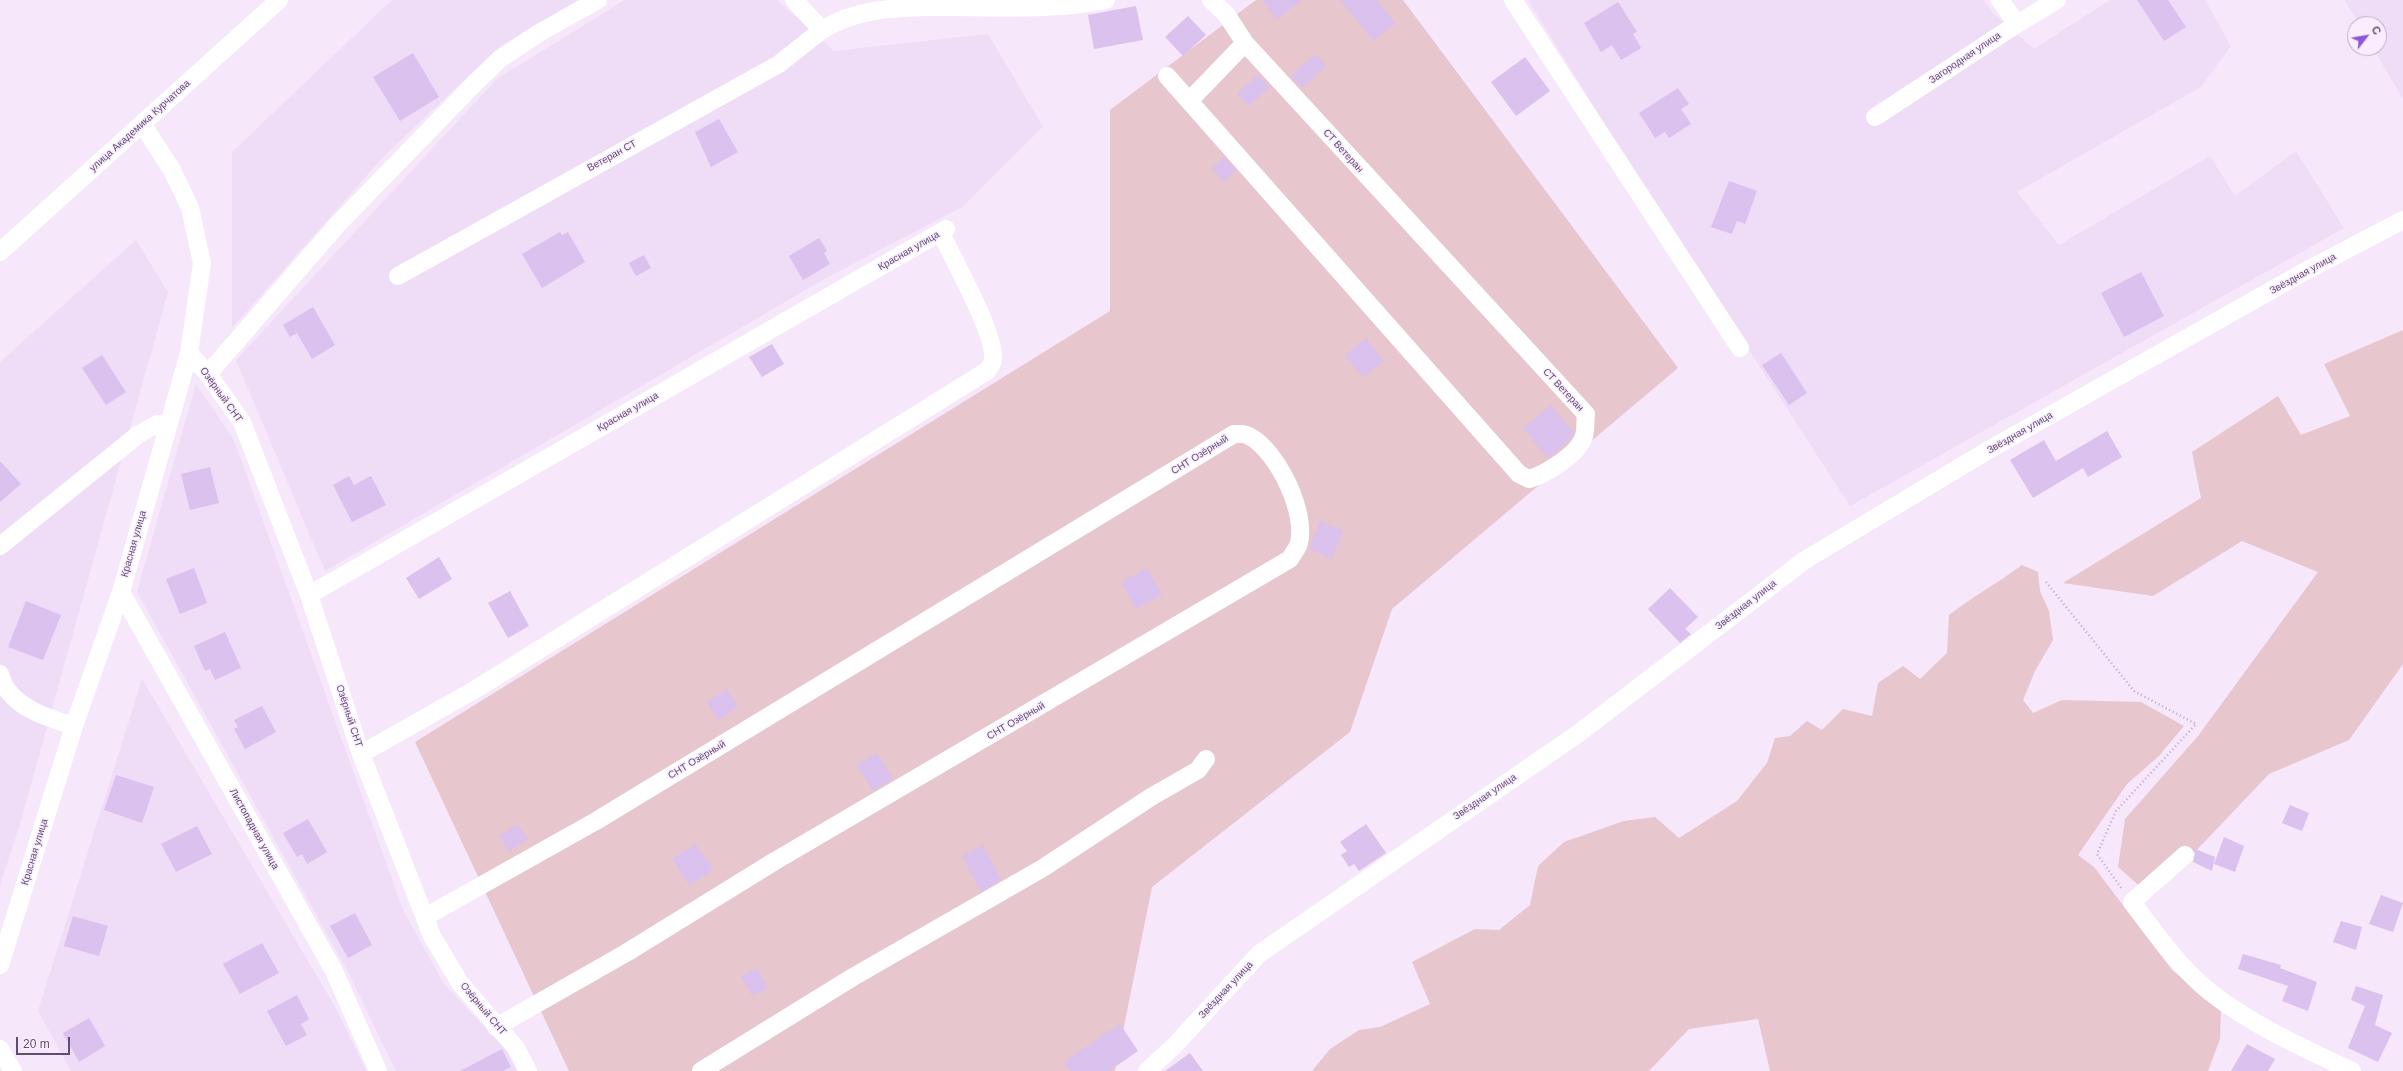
<!DOCTYPE html>
<html>
<head>
<meta charset="utf-8">
<style>
	body { margin:0 }
	#map { position:relative; width:2403px; height:1071px; overflow:hidden; background:#f6e7fb; font-family:Arial,sans-serif }
	canvas { display:block }
	.north { position:absolute; left:2347px; top:16px; width:40px; height:40px; box-sizing:border-box; background:#faedfe; border:1px solid #bdadc6; border-radius:50%; rotate:59deg; font-size:11px; font-weight:700; line-height:16px; text-align:center; color:#614d72 }
	.north::after { content:''; display:block; margin:auto; width:14px; height:18px; background:#8a56da; clip-path:polygon(50% 0,100% 100%,50% 72%,0 100%) }
	.scale { position:absolute; left:16px; top:1037px; width:54px; height:18px; box-sizing:border-box; border:2px solid #614d72; border-top:0; padding-left:5px; font-size:12px; line-height:14px; white-space:nowrap; color:#614d72; -webkit-text-stroke:3px #faedfe; paint-order:stroke }
</style>
</head>
<body>
<div id="map">
<canvas width="2403" height="1071"></canvas>
<div class="north">С</div>
<div class="scale">20 m</div>
</div>
<script>
const c = document.querySelector('canvas').getContext('2d');
c.lineJoin = 'round';
function fill(path, color) {
  c.fillStyle = color;
  c.fill(path, 'evenodd');
}
function strokePath(path, color, width, dash) {
  c.strokeStyle = color;
  c.lineWidth = width;
  c.lineCap = dash ? 'butt' : 'round';
  c.setLineDash(dash || []);
  c.stroke(path);
}
function label(font, color, halo, rows, align = 'center') {
  c.font = font + ' Arial,sans-serif';
  c.lineWidth = 3;
  c.setLineDash([]);
  c.textBaseline = 'middle';
  c.strokeStyle = halo;
  c.fillStyle = color;
  for (const [text, x, y, turn = 0] of rows) {
    c.save();
    c.translate(x, y);
    c.rotate((+turn || 0) * Math.PI / 180);
    c.textAlign = isNaN(turn) ? turn : align;
    if (halo) c.strokeText(text, 0, 0);
    c.fillText(text, 0, 0);
    c.restore();
  }
}
fill(new Path2D(`
	M392,0H578L500,46L384,156L232,328V152Z
	M625,0H777L834,51L988,34L1043,127L962,207L826,278L325,571L236,360L497,79Z
	M1528,0H1984L1993,13L2034,49L2110,0H2205L2231,46L2201,87L2017,192L2059,245L2210,156L2235,196L2296,151L2344,228L1850,506L1646,191Z
	M2345,0H2403V99L2373,48H2379V24H2359Z
	M136,240L168,292L20,824L0,885V362Z
	M196,384L234,440L403,910L444,984L507,1051L517,1071H396L348,972L137,592Z
	M142,679L338,1012L366,1071H71L38,1011Z`), '#efdcf7');
fill(new Path2D(`
	M1256,0H1403L1678,368L1392,609L1350,732L1152,887L1115,1071H569L415,742L1110,311V110Z
	M2403,330V664L2349,740L2269,774L2152,897L2118,867L2125,819L2198,736L2318,572L2242,541L2153,596L2063,583L2201,498L2192,452L2278,396L2301,435L2350,416L2324,364Z
	M2022,565L2038,572L2040,591L2049,611L2053,640L2035,671L2023,700L2033,713L2062,700L2141,702L2184,726L2159,756L2127,784L2078,855L2094,867L2172,970L2221,1008L2220,1039L2208,1071H1770L1758,1019L1689,1029L1649,1071H1312L1330,1049L1359,1030L1380,1027L1430,1004L1412,962L1475,929L1499,930L1530,905L1538,866L1564,842L1624,821L1655,817L1679,838L1737,801L1767,763L1775,738L1790,736L1807,721L1822,730L1843,709L1872,716L1878,683L1903,666L1920,679L1947,653L1949,615C1972,597 1998,583 2022,565Z`), '#e7c6ce');
fill(new Path2D(`
	M1262,0H1302L1277,19Z
	M1341,0H1377L1395,23L1373,41Z
	M2137,0H2168L2186,27L2164,41Z
	M1618,2L1637,32L1633,34L1641,48L1621,60L1612,45L1601,52L1584,23Z
	M1136,6L1143,40L1094,49L1088,15Z
	M1188,16L1206,35L1183,56L1165,37Z
	M413,53L439,97L400,121L373,77Z
	M1315,54L1326,66L1302,88L1291,76Z
	M1525,57L1550,91L1516,116L1491,82Z
	M1258,75L1269,87L1249,106L1237,94Z
	M1678,88L1689,104L1681,109L1691,124L1669,138L1665,132L1655,138L1639,113Z
	M719,119L738,152L711,167L695,132Z
	M1224,157L1236,170L1224,182L1212,168Z
	M1729,181L1757,191L1745,224L1737,221L1732,234L1711,227Z
	M560,232L562,235L568,232L585,262L542,288L522,254Z
	M819,238L827,251L824,253L830,264L803,280L789,256Z
	M644,255L651,268L636,276L629,263Z
	M2141,272L2164,316L2124,337L2101,293Z
	M313,307L335,345L312,359L297,333L290,337L283,325Z
	M1366,338L1384,361L1363,377L1345,355Z
	M772,344L784,364L762,377L749,357Z
	M1781,353L1807,393L1789,405L1762,365Z
	M102,355L126,392L106,405L82,368Z
	M1551,405L1574,433L1569,441L1548,458L1523,428Z
	M2107,431L2122,457L2088,477L2083,468L2033,498L2010,460L2044,440L2056,461Z
	M0,461L21,484L0,502Z
	M210,467L219,503L190,510L181,474Z
	M349,476L354,485L371,476L386,505L352,522L333,485Z
	M1321,521L1343,531L1331,559L1309,548Z
	M439,557L452,579L419,599L406,578Z
	M194,568L207,603L180,614L166,579Z
	M1147,568L1162,595L1136,609L1121,582Z
	M1670,588L1698,617L1685,629L1691,634L1680,643L1648,609Z
	M510,591L529,626L508,638L488,603Z
	M26,601L61,615L43,660L8,647Z
	M225,632L241,668L215,680L210,669L205,671L194,646Z
	M727,689L738,707L718,720L707,702Z
	M262,706L276,732L245,749L234,729L238,727L234,720Z
	M877,753L893,779L873,791L857,765Z
	M116,775L154,787L142,823L104,810Z
	M2290,805L2309,813L2302,831L2282,823Z
	M308,819L327,852L307,864L302,854L297,857L283,833Z
	M518,824L528,839L509,851L499,836Z
	M1366,824L1386,853L1359,871L1354,864L1349,867L1341,855L1347,851L1340,842Z
	M197,826L212,854L176,872L161,844Z
	M2224,837L2244,846L2235,872L2214,864Z
	M696,844L713,870L689,885L672,859Z
	M983,845L1001,880L981,892L962,856Z
	M2193,848L2215,857L2212,871L2193,862L2195,853Z
	M2381,895L2403,903L2393,932L2369,924Z
	M355,913L372,945L348,958L330,926Z
	M73,916L108,926L99,956L64,946Z
	M2341,921L2362,927L2356,950L2333,942Z
	M262,943L279,973L240,994L223,964Z
	M2243,954L2281,965L2280,968L2317,982L2308,1011L2282,1001L2288,986L2238,969Z
	M757,968L768,988L752,996L741,976Z
	M2356,986L2383,995L2375,1025L2392,1033L2378,1062L2348,1048L2365,1006L2351,1000Z
	M297,995L309,1019L301,1024L307,1035L286,1046L267,1011Z
	M89,1018L105,1046L79,1062L63,1033Z
	M1120,1024L1138,1051L1109,1071H1070L1064,1062Z
	M2247,1044L2275,1059L2268,1071H2231Z
	M502,1049L511,1067L503,1071H460Z
	M1190,1053L1203,1071H1165Z`), '#dac1ee');
strokePath(new Path2D(`
	M2046,582L2134,691L2196,724L2116,811L2097,854L2122,889`), '#bea4d3', 2.5, [1, 3]);
strokePath(new Path2D(`
	M1513,0L1740,348
	M2000,0L2017,24
	M822,30C856,9 891,8 930,7C988,6 1049,12 1106,0
	M1167,76L1519,474L1529,479C1546,474 1579,454 1584,436C1586,430 1585,421 1586,414L1245,43L1226,14L1211,0
	M1190,100L1245,43
	M1875,117L2017,24L2057,0
	M0,252L279,0
	M398,276L779,64L822,30L794,0
	M189,353L208,374L242,422L309,595L361,754L432,936L460,983L516,1048L528,1071
	M208,374L337,225L476,82L500,59L539,33L598,0
	M0,546L139,434L157,424H168
	M121,592L334,971L378,1071
	M309,595L946,229
	M0,674C2,680 4,687 8,691C23,711 52,719 74,726
	M361,754L476,689L987,371C989,368 992,364 993,360C996,334 953,259 941,233
	M2185,855L2132,902C2156,934 2179,967 2210,992C2252,1025 2303,1048 2352,1071
	M425,917L596,821L1234,434C1238,434 1245,433 1249,436C1277,450 1309,515 1298,546C1296,550 1292,555 1290,559L775,861L626,953L496,1027
	M0,965L74,726L121,592L189,353L202,263L190,208L172,170L143,125
	M0,1049L13,1071
	M701,1071L853,977L1043,868L1151,797L1198,770L1206,759
	M1147,1071L1174,1046L1259,954L1579,733L1805,560L1992,448L2302,273L2403,220`), '#fff', 18);
label('10px', '#614d72', '#faedfe', [
	["Загородная улица",1965,58,-34],
	["улица Академика Курчатова",140,126,-42],
	["СТ Ветеран",1343,151,48],
	["Ветеран СТ",612,156,-29],
	["Красная улица",909,251,-30],
	["Звёздная улица",2303,274,-29],
	["СТ Ветеран",1563,390,47],
	["Озёрный СНТ",221,395,54],
	["Красная улица",628,412,-30],
	["Звёздная улица",2020,433,-30],
	["СНТ Озёрный",1200,455,-32],
	["Красная улица",134,544,-74],
	["Звёздная улица",1746,605,-38],
	["Озёрный СНТ",349,716,72],
	["СНТ Озёрный",1016,721,-30],
	["СНТ Озёрный",697,760,-31],
	["Звёздная улица",1485,797,-34],
	["Листопадная улица",254,829,61],
	["Красная улица",35,852,-73],
	["Звёздная улица",1226,990,-47],
	["Озёрный СНТ",483,1009,50]
]);
</script>
</body>
</html>
